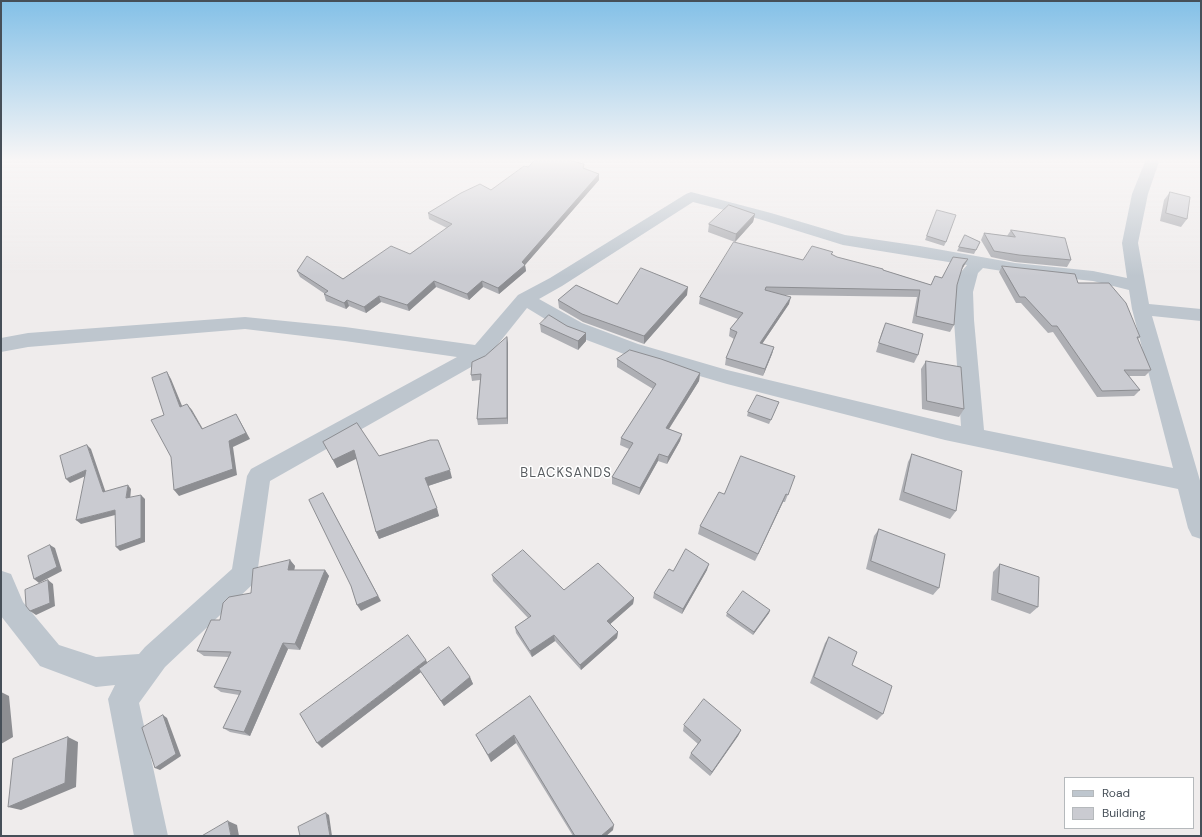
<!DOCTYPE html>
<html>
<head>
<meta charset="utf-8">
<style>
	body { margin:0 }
	#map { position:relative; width:1202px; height:837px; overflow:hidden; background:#efecec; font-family:"DM Sans",sans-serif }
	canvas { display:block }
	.frame { position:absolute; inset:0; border:2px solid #464f58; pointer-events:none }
	.legend { position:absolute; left:1064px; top:777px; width:130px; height:52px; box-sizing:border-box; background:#fff; border:1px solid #b5b9bc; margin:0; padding:5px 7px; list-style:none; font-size:12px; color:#464f58 }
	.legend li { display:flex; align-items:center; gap:8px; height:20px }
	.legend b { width:20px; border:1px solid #b5b9bc }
</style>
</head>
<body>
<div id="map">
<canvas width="1202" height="837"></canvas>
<div class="frame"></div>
<ul class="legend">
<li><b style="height:5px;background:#bec6ce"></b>Road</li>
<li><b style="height:11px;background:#cacbd1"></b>Building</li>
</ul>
</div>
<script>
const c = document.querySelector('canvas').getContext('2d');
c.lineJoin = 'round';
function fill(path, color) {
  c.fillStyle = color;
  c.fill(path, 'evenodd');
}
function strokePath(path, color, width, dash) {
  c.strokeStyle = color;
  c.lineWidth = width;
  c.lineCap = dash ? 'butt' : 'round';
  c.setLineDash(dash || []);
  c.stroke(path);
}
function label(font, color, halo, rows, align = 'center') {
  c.font = font + ' "DM Sans",sans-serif';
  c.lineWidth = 3;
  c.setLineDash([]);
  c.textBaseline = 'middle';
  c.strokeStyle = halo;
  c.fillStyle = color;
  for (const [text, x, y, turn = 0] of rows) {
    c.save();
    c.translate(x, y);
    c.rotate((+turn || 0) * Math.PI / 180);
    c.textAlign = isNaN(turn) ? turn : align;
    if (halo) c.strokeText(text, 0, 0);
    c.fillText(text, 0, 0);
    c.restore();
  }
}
fill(new Path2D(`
	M1146,159H1160L1148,194L1138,243L1149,304L1201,309V321L1152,316L1201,484V539L1192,536L1188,528L1178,489L945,440L727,384L624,354L568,333L527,308L487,358L270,481L257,575L253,584L165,667L139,703L168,836H134L108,699L115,685L96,687L40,666L1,616L2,571L11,574L23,602L59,645L96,657L139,654L145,647L232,569L247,476L251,469L457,357L345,341L245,329L28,347L1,352V338L28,333L245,317L345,327L475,345L518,295L550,278L686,194L691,192L771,213L845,235L920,246L1015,263L1093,271L1127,278L1122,243L1132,194ZM693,202L759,219L843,245L967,265L961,272L955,292L954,320L961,426L727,370L638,344L582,323L539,299L562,286ZM983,268L1015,273L1093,281L1129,290L1132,309L1173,468L984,430L974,320L973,292L978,273Z`), '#bec6ce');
fill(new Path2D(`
	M528,167L584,169L599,174V180L525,265L526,271L499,294L483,287L469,300L436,287L409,311L381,302L366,313L349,306L346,309L326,301L324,294H325L300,277L297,271L343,279L410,254L447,228L429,219L428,213L491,190Z
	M1170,192L1187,219L1181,227L1160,221L1164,200Z
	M937,210L946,242L944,246L925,240Z
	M755,214L753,222L735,242L708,232L709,224Z
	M1011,230L1071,260L1067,267L1015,262L991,257L981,240L984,233L1007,236Z
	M965,235L980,242L974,254L957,251Z
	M833,252L832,254L837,257L883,270L931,285L942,278L964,266L962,269L957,285L954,325L950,332L912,323L917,297L781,295L789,304L762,344L774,347L772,354L763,376L725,365L726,358L734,339L729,336L730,329L738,319L699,304L700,297Z
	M1002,266L1078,283L1140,337L1138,339L1151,370L1145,376H1129L1140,390L1134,396L1097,397L1053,332L1048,333L1021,303H1016L999,272Z
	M687,295L644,344L583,322L559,308L558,300L617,304Z
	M886,323L918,355L914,363L876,352L882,332Z
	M540,324L567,326L586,333V341L578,350L541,332Z
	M508,343V424L478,425L477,419L480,380L472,381L471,375L485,356Z
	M617,359L700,373L699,381L669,429L682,434L680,441L667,464L658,461L639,495L612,484V477L629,449L620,445L621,438L653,389L617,367Z
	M926,361L964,409L959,417L922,409L921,369Z
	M777,407L769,424L747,416L748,412Z
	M323,442L379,456L452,478L428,486L439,516L379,539L376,532L356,458L337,468Z
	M912,454L956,511L950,519L899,500L908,462Z
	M795,476L785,502H783L755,561L698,534L700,526L724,494Z
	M879,529L939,588L933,595L866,569L874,536Z
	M290,560L295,566L294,570H325L329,576L300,650L288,649L250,736L230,732L223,728L239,695L221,692L214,687L229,657L204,656L197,651L251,593Z
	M1000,564L1038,607L1030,614L991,600L993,572Z
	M707,570L682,614L653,598L654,593L673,571Z
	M492,575L564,590L634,598L633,604L610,624L618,632L617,638L581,670L555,641L532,657L516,633L515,627L528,618L493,581Z
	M770,610L769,613L753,635L726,616L727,613Z
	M829,637L852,665L883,714L877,720L810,683L825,643Z
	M427,663L470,677L473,684L444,706L421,672L322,748Z
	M530,696L613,830L606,836H573L516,743L491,762L480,742L476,735Z
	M684,725L741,730L738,736L710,776L689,758L691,753L698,744L683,731Z`), '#aeafb4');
fill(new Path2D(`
	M599,174V180L525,265L526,271L499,294L498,288Z
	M755,214L753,222L735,242L736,234Z
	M968,259L964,266L960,272L963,265Z
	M434,281L436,287L409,311L407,305Z
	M482,281L483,287L469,300L467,294Z
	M688,287L687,295L644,344V336Z
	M379,296L381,302L366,313L364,307Z
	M791,297L789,304L758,350L760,343Z
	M347,300L349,306L346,309L344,303Z
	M586,333V341L578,350V341Z
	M507,337L508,343V424L507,418Z
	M774,347L772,354L763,376L765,369Z
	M167,372L171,379L185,413L180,407Z
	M700,373L699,381L665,435L666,428Z
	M187,404L192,410L207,436L202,429Z
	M236,414L250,439L233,447L237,475L179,496L174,490L229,441Z
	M682,434L680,441L667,464L668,457Z
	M87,445L91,449L107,496L103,492Z
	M354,450L358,458L337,468L333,460Z
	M659,454L658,461L639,495L640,488Z
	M86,470L90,474L70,483L66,479Z
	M450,470L452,478L428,486L425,478Z
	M128,485L131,489L130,501L126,498Z
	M323,493L381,601L361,611L357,605Z
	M786,494L783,502L755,561L758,554Z
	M141,495L145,499V542L120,551L116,547Z
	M437,508L439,516L379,539L376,532Z
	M115,510L119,514L81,524L76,520Z
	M50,545L55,548L62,571L39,583L34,579Z
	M290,560L295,566L293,576L288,570Z
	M709,564L707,570L682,614L683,609Z
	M325,570L329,576L300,650L295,644Z
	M48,580L53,584L55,606L36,615L30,611Z
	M634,598L633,604L607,627V621Z
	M770,610L769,613L753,635L754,632Z
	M618,632L617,638L581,670L580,665Z
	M554,635L555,641L532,657L530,651Z
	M283,643L288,649L250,736L244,732Z
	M426,660L429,666L419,669L421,672L322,748L317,743Z
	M470,677L473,684L444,706L441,701Z
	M1,692L9,696L13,737L1,744Z
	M163,715L167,718L181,756L160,770L155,768Z
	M741,730L738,736L710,776L712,772Z
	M514,735L516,743L491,762L488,755Z
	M68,737L78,742L76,787L21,810L8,807Z
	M326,813L329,815L332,836H330Z
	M228,821L237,825L239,836H231Z
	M614,825L613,830L606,836H601Z`), '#8d8e92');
const building = new Path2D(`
	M536,159H564L584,164L583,168L599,174L522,262L525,265L498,288L482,281L467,294L434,281L407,305L379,296L364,307L347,300L344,303L324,294L328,291L297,271L307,256L343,279L391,246L410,254L452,224L428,213L461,193L480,184L491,190L524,166L528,167Z
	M1170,192L1190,197L1187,219L1166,213Z
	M729,205L755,214L736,234L709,224Z
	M937,210L956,215L946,242L927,236Z
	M1011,230L1065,238L1071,260L1019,255L994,251L984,233L1015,237Z
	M965,235L980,242L976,250L959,247Z
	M734,242L803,260L812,246L833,252L831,254L837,257L883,269V270L931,285L935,276L942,278L953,257L968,259L963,265L957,285L954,325L916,316L920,290L766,287L765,290L791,297L760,343L774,347L765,369L726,358L737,332L730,329L743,313L700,297Z
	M1002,266L1075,274L1078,283H1109L1126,303L1140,337H1137L1151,370H1124L1140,390L1102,391L1057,326H1052L1025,297H1020Z
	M641,268L688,287L644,336L582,314L558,300L576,285L617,304Z
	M549,315L567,326L586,333L578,341L540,324Z
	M886,323L923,334L918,355L879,343Z
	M507,337V418L477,419L481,374L471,375L472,362L485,356Z
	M630,350L661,359L700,373L666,428L682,434L668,457L659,454L640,488L612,477L633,443L621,438L656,384L617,359Z
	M926,361L961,367L964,409L927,401Z
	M167,372L180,407L187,404L202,429L236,414L246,433L229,441L233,469L174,490L171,457L151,420L164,415L152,378Z
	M757,395L779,402L771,420L748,412Z
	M357,423L379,456L430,440H438L450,470L425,478L437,508L376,532L354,450L333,460L323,442Z
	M87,445L103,492L128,485L126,498L141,495V538L116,547L115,510L76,520L86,470L66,479L60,456Z
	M912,454L962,471L956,511L904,492Z
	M741,456L795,476L788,495L786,494L758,554L700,526L719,492L724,494Z
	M323,493L378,596L357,605L351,586L309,500Z
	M879,529L945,554L939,588L871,561Z
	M50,545L57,567L34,579L28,556Z
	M686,549L709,564L683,609L654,593L669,569L673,571Z
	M523,550L564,590L598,563L634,598L607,621L618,632L580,665L554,635L530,651L515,627L531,616L492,575Z
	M290,560L288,570H325L295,644L283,643L244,732L223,728L241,691L214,687L231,652L197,651L211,620H220L223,603L229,597L251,593L253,569Z
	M1000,564L1039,577L1038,607L998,593Z
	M48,580L50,603L30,611L26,606L25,590Z
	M743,591L770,610L754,632L727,613Z
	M408,635L426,660L317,743L300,714Z
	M829,637L857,652L852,665L892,686L883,714L814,677Z
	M449,647L470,677L441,701L419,669Z
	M530,696L614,825L601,836H575L514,735L488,755L476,735Z
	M704,699L741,730L712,772L691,753L701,740L684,725Z
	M163,715L176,754L155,768L142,728Z
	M68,737L65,783L8,807L13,759Z
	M326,813L330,836H300L298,827Z
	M228,821L231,836H202Z`);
fill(building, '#cacbd1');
strokePath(building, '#8d8e92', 1);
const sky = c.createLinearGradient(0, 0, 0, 276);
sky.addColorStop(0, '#83c0e7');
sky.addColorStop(0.58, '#f8f6f6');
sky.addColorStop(1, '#f8f6f600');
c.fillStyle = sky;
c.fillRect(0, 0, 1202, 276);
c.letterSpacing = '1px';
label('13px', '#595d61', '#fff', [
	["BLACKSANDS",566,474]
]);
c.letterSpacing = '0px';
</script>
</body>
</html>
